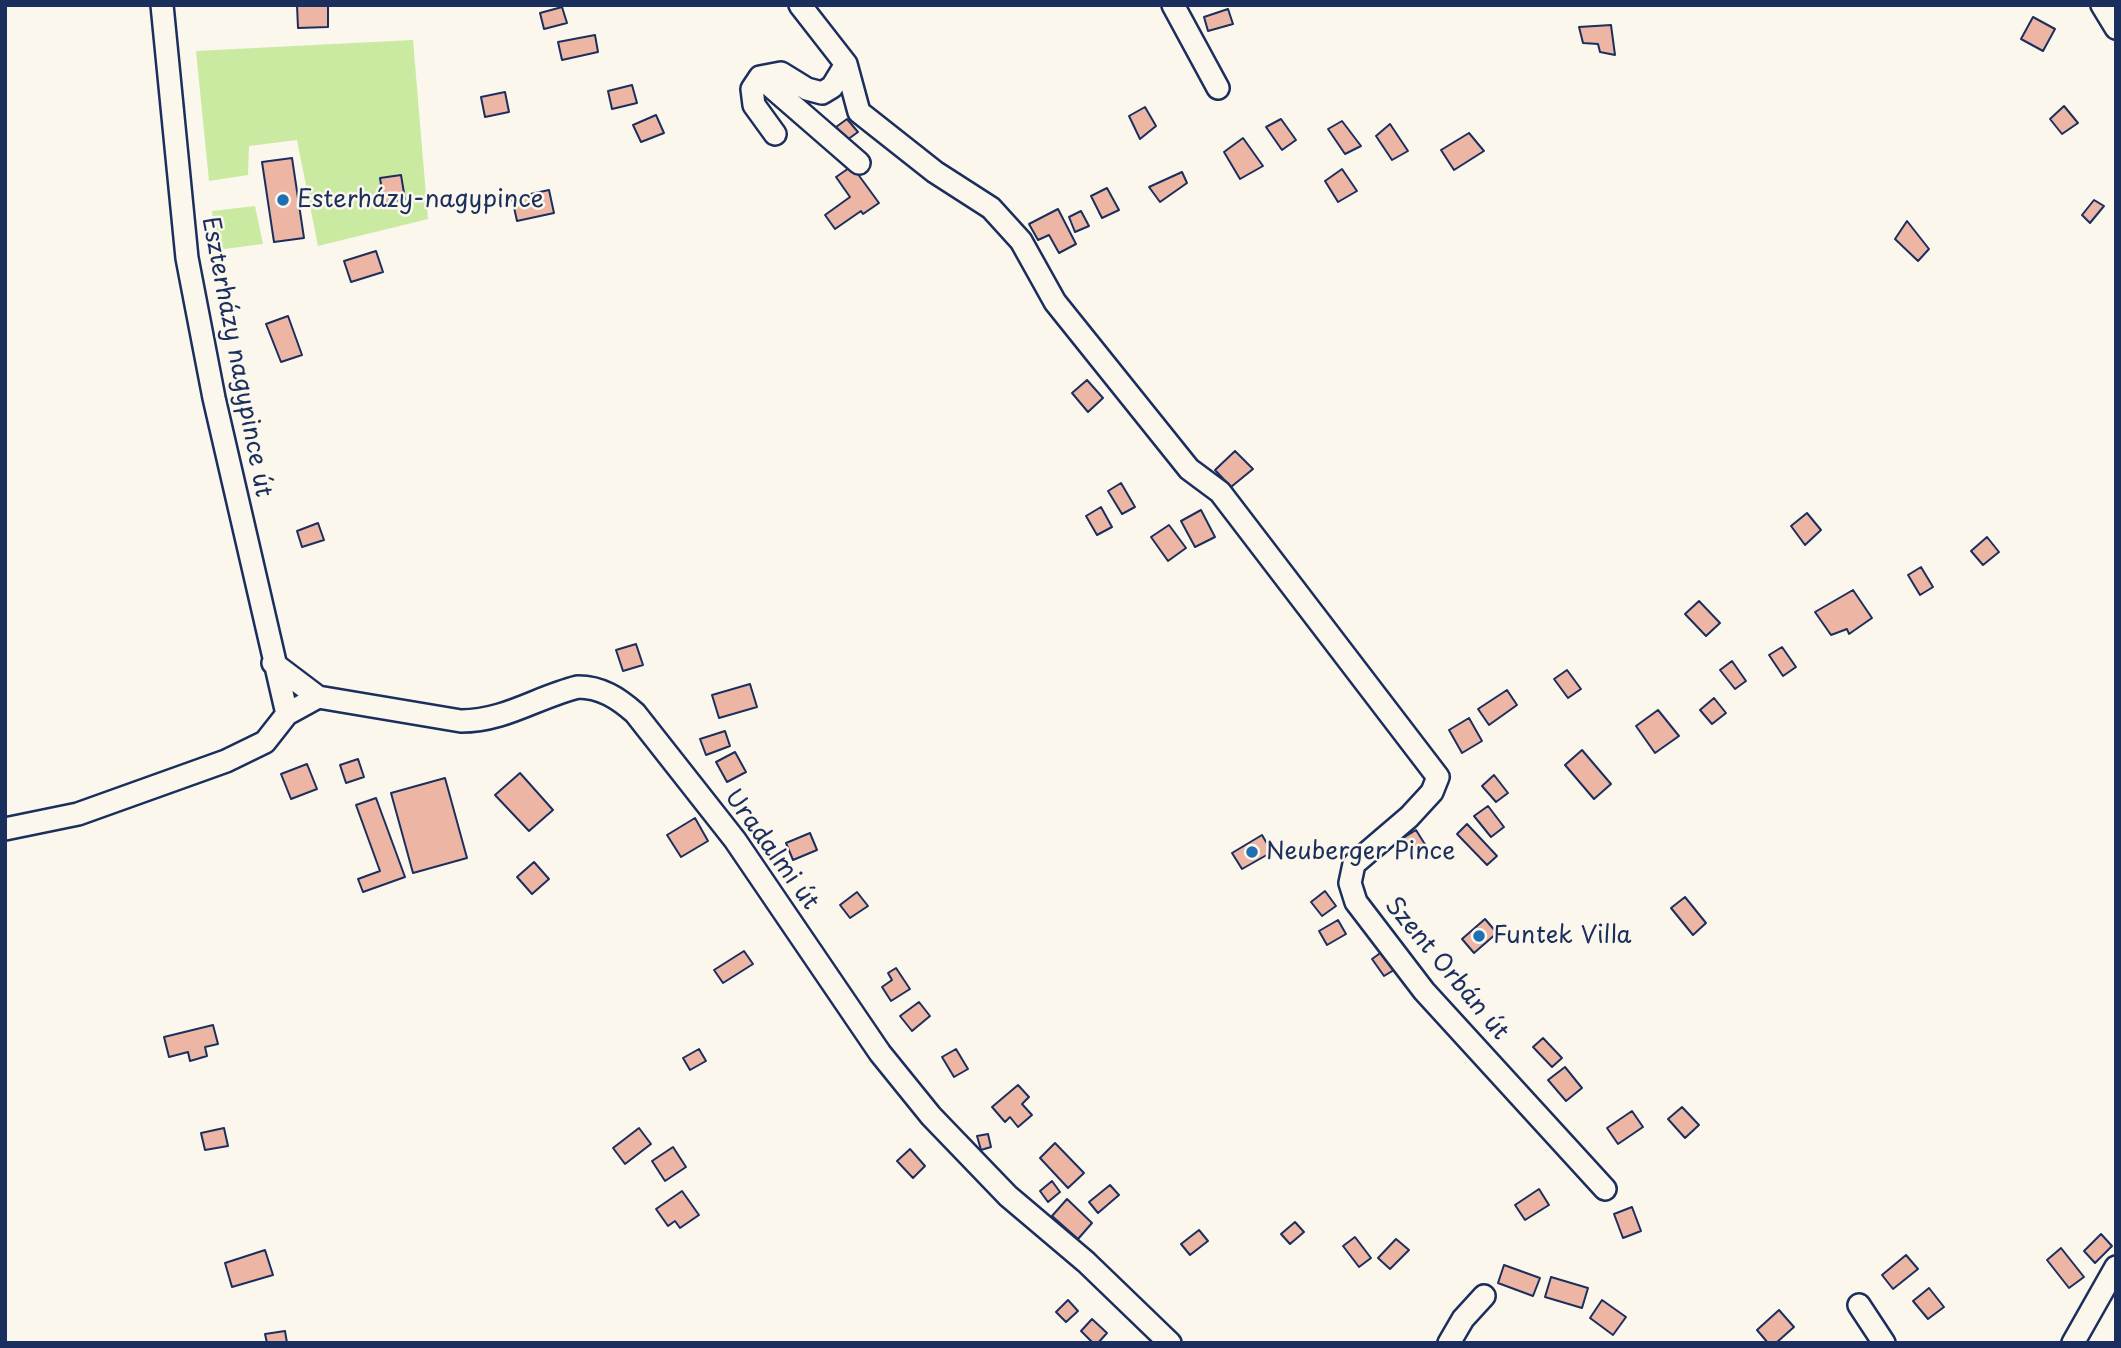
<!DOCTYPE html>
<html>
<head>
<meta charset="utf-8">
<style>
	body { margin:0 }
	#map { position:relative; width:2121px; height:1348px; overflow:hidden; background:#fbf7ec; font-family:"Playpen Sans",sans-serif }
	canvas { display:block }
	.frame { position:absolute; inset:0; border:7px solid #1b2f5e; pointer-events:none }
</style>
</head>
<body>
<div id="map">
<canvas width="2121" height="1348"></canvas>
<div class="frame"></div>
</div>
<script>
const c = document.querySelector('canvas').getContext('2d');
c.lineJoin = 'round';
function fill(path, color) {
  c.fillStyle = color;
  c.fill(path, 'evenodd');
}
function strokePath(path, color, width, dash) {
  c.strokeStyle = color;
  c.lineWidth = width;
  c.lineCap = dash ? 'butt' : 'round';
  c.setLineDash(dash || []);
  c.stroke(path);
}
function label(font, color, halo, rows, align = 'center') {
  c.font = font + ' "Playpen Sans",sans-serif';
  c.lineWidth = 5;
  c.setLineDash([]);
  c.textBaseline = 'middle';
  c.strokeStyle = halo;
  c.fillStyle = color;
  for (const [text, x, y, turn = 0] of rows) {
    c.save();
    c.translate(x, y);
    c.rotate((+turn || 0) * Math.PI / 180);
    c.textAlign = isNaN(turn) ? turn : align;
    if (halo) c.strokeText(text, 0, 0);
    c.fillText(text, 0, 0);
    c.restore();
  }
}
fill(new Path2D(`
	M413,40L428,219L318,246L297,140L249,146L248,175L209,181L196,51Z
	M255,206L263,244L216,250L212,211Z`), '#caeaa1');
const building = new Path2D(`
	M297,5H328V27L298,28Z
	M562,7L567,23L544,29L540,13Z
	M1228,9L1233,24L1208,31L1204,17Z
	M2033,17L2055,29L2043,51L2021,39Z
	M1611,25L1615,55L1600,52L1598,44L1583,43L1579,27Z
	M595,35L598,52L562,60L558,42Z
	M632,85L637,103L612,109L608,91Z
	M505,92L509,112L485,117L481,97Z
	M2064,106L2078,123L2062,134L2050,119Z
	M1145,107L1156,126L1140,139L1129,116Z
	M656,115L664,133L641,142L633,125Z
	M847,119L858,132L847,140L836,127Z
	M1281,119L1296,140L1282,150L1266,127Z
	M1342,121L1361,146L1345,154L1328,129Z
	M1390,124L1408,151L1392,160L1376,136Z
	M1469,133L1484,151L1454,170L1441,150Z
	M1243,138L1263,166L1240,179L1224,152Z
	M292,158L304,238L274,242L262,162Z
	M852,166L879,203L863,214L861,211L835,229L825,215L850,197L836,177Z
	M1342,169L1357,191L1338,202L1325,181Z
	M1182,172L1187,183L1160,202L1149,187Z
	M401,175L405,199L384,203L380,178Z
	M1107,188L1119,210L1102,218L1091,196Z
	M549,190L554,213L517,221L512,198Z
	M2094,200L2104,206L2090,223L2082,215Z
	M1058,209L1076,244L1059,253L1049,235L1038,240L1029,224Z
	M1081,211L1089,226L1075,232L1069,217Z
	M1907,221L1929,249L1918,261L1895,239Z
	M376,251L383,272L351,282L344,261Z
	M288,316L302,355L281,362L266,324Z
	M1087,380L1103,398L1088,412L1072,393Z
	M1235,451L1253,469L1231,487L1215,470Z
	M1121,483L1135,507L1122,514L1108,491Z
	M1101,507L1112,527L1097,535L1086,516Z
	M1201,510L1215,537L1195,547L1181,521Z
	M1807,513L1821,530L1805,545L1791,526Z
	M318,523L324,540L302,547L297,531Z
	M1169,525L1186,548L1168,561L1151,537Z
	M1987,537L1999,552L1983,565L1971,551Z
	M1921,567L1933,587L1920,595L1908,575Z
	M1853,590L1872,618L1849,634L1847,629L1831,635L1815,612Z
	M1699,601L1720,623L1706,636L1685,614Z
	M636,644L643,665L623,671L616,650Z
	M1782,647L1796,667L1783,676L1769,655Z
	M1732,661L1746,681L1735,689L1720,670Z
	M1567,670L1581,689L1568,698L1554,679Z
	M750,684L757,707L719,718L712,695Z
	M1507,690L1517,705L1489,725L1478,709Z
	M1714,698L1726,713L1712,724L1700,710Z
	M1658,710L1679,736L1655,753L1636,726Z
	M1469,718L1482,741L1462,753L1449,730Z
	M725,731L730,746L706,755L700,739Z
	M1582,750L1611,784L1594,799L1565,765Z
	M735,752L746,772L727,782L716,762Z
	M358,759L364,777L346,783L340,765Z
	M307,764L317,789L291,799L281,774Z
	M520,773L553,810L529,831L495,795Z
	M1494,775L1508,793L1496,802L1482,786Z
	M445,778L467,858L413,873L391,793Z
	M376,798L405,877L363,892L358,879L380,871L356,805Z
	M1488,806L1504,827L1491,837L1474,816Z
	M695,818L708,841L681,857L667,835Z
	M1467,824L1497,856L1487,865L1457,834Z
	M1416,830L1426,846L1414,855L1403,838Z
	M810,833L817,850L793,860L786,843Z
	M1262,835L1272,852L1242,869L1232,853Z
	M534,862L549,879L532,894L517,877Z
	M1325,891L1336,906L1322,916L1311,902Z
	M857,892L868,906L850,918L840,905Z
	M1685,897L1706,923L1693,935L1671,908Z
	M1485,919L1497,933L1474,953L1462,939Z
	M1338,920L1346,934L1327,945L1319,931Z
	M1386,949L1399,967L1384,976L1372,959Z
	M744,951L753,964L723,983L714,970Z
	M896,968L910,989L891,1001L882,987L892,980L888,973Z
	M919,1002L930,1016L912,1031L900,1016Z
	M213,1025L218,1044L205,1047L207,1056L190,1061L188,1052L169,1057L164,1037Z
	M1543,1038L1562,1058L1552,1067L1533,1047Z
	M699,1049L706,1061L690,1070L683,1058Z
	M956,1049L968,1069L954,1077L942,1057Z
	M1565,1067L1582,1088L1566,1101L1548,1080Z
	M1018,1085L1029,1097L1022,1104L1032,1115L1018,1127L1010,1117L1005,1122L992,1107Z
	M1682,1107L1699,1125L1685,1138L1668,1119Z
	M1632,1111L1643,1127L1618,1144L1607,1128Z
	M224,1128L228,1146L205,1150L201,1133Z
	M639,1128L651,1144L625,1164L613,1148Z
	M988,1134L991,1147L981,1150L977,1136Z
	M1055,1143L1084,1173L1068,1188L1040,1158Z
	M673,1147L686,1167L665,1181L652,1161Z
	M910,1149L925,1166L913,1178L897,1161Z
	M1052,1181L1060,1192L1048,1202L1040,1191Z
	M1110,1185L1119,1195L1098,1213L1089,1202Z
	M1539,1189L1549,1205L1525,1220L1515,1205Z
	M682,1191L699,1215L680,1228L675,1221L668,1226L656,1209Z
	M1067,1199L1092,1223L1078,1239L1052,1216Z
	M1632,1207L1641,1231L1623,1238L1614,1214Z
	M1295,1222L1304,1232L1290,1244L1281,1234Z
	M1199,1230L1208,1241L1190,1255L1181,1244Z
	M2101,1234L2112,1246L2095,1263L2084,1251Z
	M1355,1237L1371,1258L1359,1267L1343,1246Z
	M1396,1239L1409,1250L1390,1269L1378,1258Z
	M2061,1248L2084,1277L2069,1288L2047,1260Z
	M265,1250L273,1275L232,1287L225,1263Z
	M1906,1255L1918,1269L1893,1289L1882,1275Z
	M1504,1265L1540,1278L1533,1296L1498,1283Z
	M1551,1277L1588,1288L1582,1308L1545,1297Z
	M1929,1288L1944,1307L1928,1319L1913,1301Z
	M1068,1300L1078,1311L1066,1322L1056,1312Z
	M1602,1300L1626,1317L1613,1335L1590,1318Z
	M1779,1310L1794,1327L1776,1343H1768L1757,1330Z
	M1092,1319L1107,1333L1098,1343H1093L1081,1331Z
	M285,1331L287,1343H267L265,1334Z`);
fill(building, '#edb5a4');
strokePath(building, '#1b2f5e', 2);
const minor = new Path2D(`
	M162,5L187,258L214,398L287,714
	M800,5L846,64L859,112L935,172L991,208L1021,241L1055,302L1189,469L1220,492L1438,777L1432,792L1409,817L1354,864L1350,883L1356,902L1424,991L1605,1189
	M1173,5L1218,88
	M2102,5L2116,28
	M760,77L859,163
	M775,134L754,105L752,89L760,77L781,73L807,89L822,93L832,87L846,64
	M273,663L318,697L461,721C505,721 537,697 578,687C601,687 618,698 635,713L735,840L880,1053L931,1116L1008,1196L1086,1262L1170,1343
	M5,829L78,814L226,761L265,742L287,714L318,697
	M1859,1305L1884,1343
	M1449,1343L1463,1319L1484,1296
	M2073,1343L2116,1267`);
strokePath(minor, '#1b2f5e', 26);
strokePath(minor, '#fbf7ec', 21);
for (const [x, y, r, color] of [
	[283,200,7,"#1f6fb2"],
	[1252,852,7,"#1f6fb2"],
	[1479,936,7,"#1f6fb2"]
]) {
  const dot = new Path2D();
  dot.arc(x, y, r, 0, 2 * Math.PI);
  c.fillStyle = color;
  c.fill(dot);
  strokePath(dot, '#fbf7ec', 2.5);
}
label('24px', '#1b2f5e', '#fbf7ec', [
	["Esterházy-nagypince",297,200],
	["Neuberger Pince",1266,852],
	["Funtek Villa",1493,936]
], 'left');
label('24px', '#1b2f5e', '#fbf7ec', [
	["Eszterházy nagypince út",236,357,79],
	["Uradalmi út",771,850,54],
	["Szent Orbán út",1446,969,50]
]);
</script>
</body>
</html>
